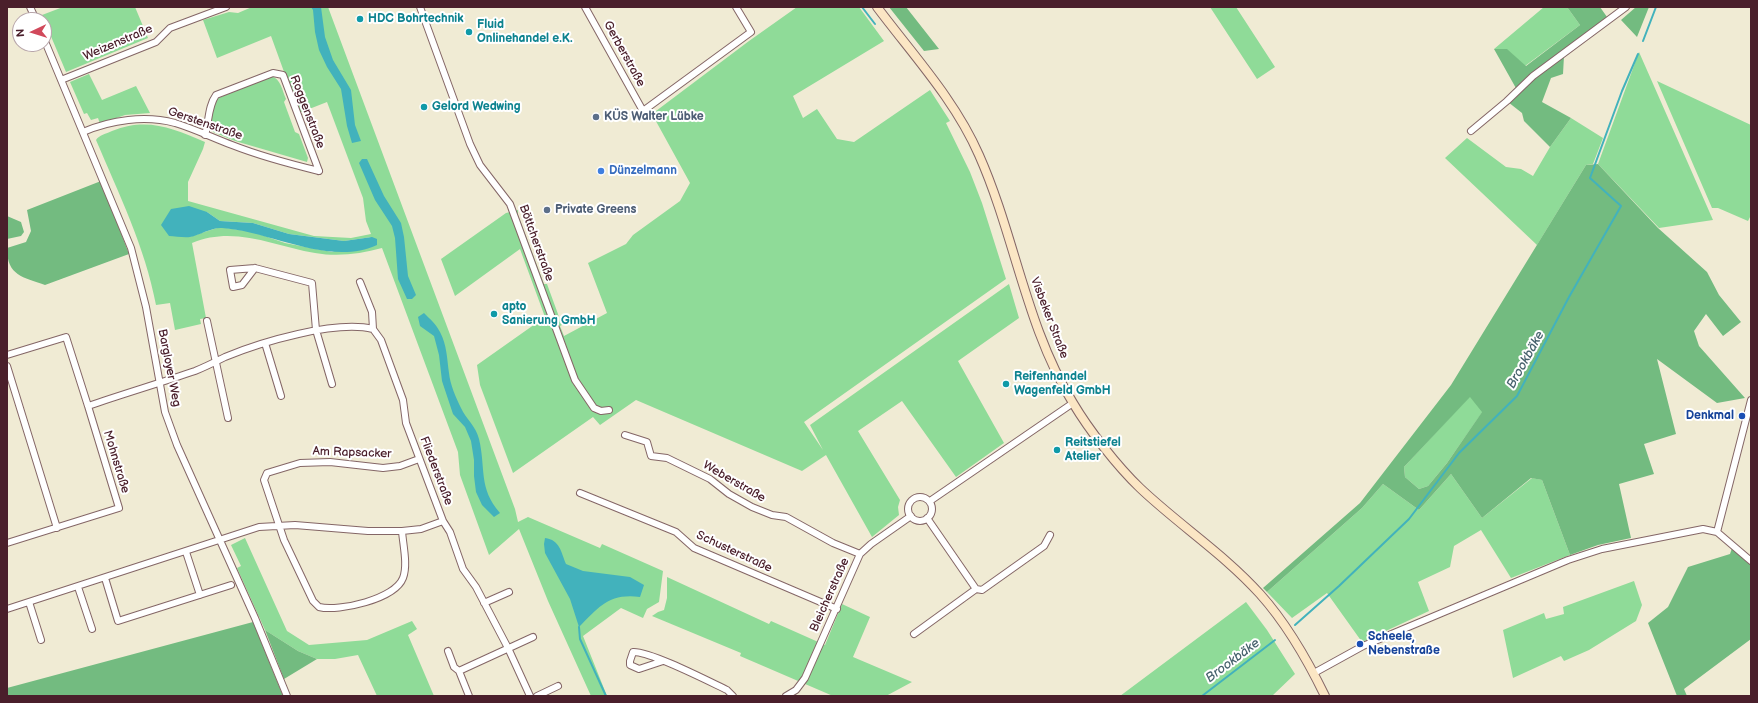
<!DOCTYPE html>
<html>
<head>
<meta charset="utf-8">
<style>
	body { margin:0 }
	#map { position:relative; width:1758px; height:703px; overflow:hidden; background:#f0ebd4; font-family:"Balsamiq Sans",sans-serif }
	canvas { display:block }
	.frame { position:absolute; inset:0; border:8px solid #4a1f2b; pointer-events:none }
	.north { position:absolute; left:12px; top:12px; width:40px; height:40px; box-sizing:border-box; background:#fff; border:1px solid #b7a5aa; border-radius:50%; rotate:266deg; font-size:11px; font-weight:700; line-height:16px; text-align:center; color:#4a1f2b }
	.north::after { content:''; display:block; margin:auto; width:14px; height:18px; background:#d1495b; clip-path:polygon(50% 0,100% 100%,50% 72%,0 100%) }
</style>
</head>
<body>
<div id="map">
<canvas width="1758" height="703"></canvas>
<div class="frame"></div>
<div class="north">N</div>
</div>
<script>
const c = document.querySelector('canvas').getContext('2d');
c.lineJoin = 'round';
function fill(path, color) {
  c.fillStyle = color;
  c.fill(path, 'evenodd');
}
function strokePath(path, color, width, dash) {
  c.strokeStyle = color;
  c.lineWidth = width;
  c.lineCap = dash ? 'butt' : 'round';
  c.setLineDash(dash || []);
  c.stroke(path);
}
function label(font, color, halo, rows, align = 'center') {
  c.font = font + ' "Balsamiq Sans",sans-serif';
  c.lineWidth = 4;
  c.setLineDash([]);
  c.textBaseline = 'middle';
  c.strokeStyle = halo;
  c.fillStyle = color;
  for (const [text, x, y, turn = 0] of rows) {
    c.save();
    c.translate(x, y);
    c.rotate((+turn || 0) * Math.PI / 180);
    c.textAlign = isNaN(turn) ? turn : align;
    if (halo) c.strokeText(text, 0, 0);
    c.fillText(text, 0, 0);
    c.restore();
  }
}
fill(new Path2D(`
	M63,7H135L148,38L66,72L42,15Z
	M252,7H328L515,509L518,522L528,517L600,548L602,544L663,571L659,602L647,609L643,618L621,608L583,636L607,696H591L548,601L519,529L489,555L460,475L458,452L382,248C360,254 338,257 315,253C274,246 234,225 192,243L206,318L200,319L201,324L175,330L170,303L156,305C145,247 119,194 96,140C99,135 106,134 112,131C147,117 172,128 205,142L203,149L188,182V201L314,236L351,238L371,234L366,221L363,198L327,102L299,113L271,36L217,58L203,20L229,12L238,13ZM207,212L220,221L253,223L289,234L313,237L344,241L372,237L332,252L285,243L253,232L220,227L189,237Z
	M797,7H859L884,41L793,96L803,118L817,109L837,139L854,142L930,90L950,121L946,123L970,172L982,203L1006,279L804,422L823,450L810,425L1009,284L1019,318L958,361L1004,443L956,477L902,401L858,431L900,500L898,507L899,515L872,537L826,455L802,471L636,400L600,425L593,417L513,473L480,385L477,365L545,317L520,249L455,296L441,259L506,213L518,210V215L544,284H547L562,325L560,326L564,336L607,313L588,263L626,244L633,235L680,201L690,183L652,114L749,41Z
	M1210,7H1236L1275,67L1257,79Z
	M1544,7H1567L1580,25L1525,66L1507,50L1494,49Z
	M1639,52L1713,220L1659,228L1598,164Z
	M89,74L102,100L136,86L150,113L125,115L100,124L98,118L91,120L87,113L84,114L70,82Z
	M271,76C281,79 282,90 286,99L284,102L295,132L299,134L308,158L307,162L235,141L213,132C208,124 212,108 216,99Z
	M1657,81L1751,125V215L1748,221L1718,208H1712Z
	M1571,118L1603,138L1593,164L1586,165L1537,245L1445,158L1467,138L1506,167L1521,169L1533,176L1550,147Z
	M1470,396L1483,411L1447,463L1428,486L1419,489L1405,477L1404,467Z
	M1451,474L1482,518L1532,478L1542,480L1570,555L1511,578L1481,530L1454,546L1450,567L1418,582L1429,611L1362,642L1327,593L1292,618L1267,592L1362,508L1383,484L1419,510Z
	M245,538L287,631L309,645L367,640L412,621L417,629L408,635L434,696H377L358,655L335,659H317L298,651L265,630L237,568L241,566L231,545Z
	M667,577L769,624L771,621L825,645L842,604L870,617L853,657L912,682L886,696H833L740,656L741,653L652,616L658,612L664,610L667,598Z
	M1634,581L1642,605L1636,621L1589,650L1564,661L1561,656L1513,678L1503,630L1544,613L1546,619L1564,614L1563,607Z
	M1246,602L1267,630L1295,674L1272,696H1120Z`), '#8fdb98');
fill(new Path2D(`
	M889,7H906L939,49L924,51Z
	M1567,7H1600L1607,17L1533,74L1517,90L1494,49H1507L1526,66L1580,25Z
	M1636,7H1649L1637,37L1621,20Z
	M1564,56L1563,74L1551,78L1542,102L1571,118L1550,147L1524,121L1522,113L1508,102L1535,77Z
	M1598,164L1658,228L1707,272L1719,295L1741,322L1723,336L1706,314L1694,331L1699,346L1745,398L1717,403L1657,359L1676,434L1644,444L1654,474L1619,484L1631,538L1598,545L1570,555L1542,480L1531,478L1482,518L1451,474L1419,510L1383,484L1362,508L1267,592L1263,588L1360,503L1451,385L1586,165ZM1470,397L1482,412L1447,463L1428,486L1419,489L1405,477L1404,467Z
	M101,181L129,254L45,285C23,277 7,276 7,248L26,242L31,231L27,210Z
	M7,216L21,222L24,232L21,236L7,239Z
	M1732,548L1751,565V639L1684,689L1687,696H1677L1648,623L1668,607L1688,567L1730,554Z
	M253,622L283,696H7V688Z
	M265,630L298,651L317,659L284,679Z`), '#73bb80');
fill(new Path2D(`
	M311,7H321L325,37L333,60L351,90L355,125L361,141L352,143L347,126L341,89L327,67L319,50L315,32L313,10Z
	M362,159H367L384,196L401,223L404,237L408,276L416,295L412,299H407L398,279L395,238L392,226L375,200L359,163Z
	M189,206L207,212L220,221L253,223L289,234L344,241L372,237L377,239V245C330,267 270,231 222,228C212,227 200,235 190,237C184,238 175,236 169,236L161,225L171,209Z
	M424,313C430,319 436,324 440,332C447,345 447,359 449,373C450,384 456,398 461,408C466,419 476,426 479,439C486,468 478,488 500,513L494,517L482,505L476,492L474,476V460L471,441L465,427L453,414L442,381L439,355L434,336L420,326L418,317Z
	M545,538C560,540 561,552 566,564L583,571L630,577L644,585L640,597C609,593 599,607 579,627L570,599L545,553L544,544Z`), '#42b2bc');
strokePath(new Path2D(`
	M862,7L875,24
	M1643,41L1656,7
	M1295,625L1339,586L1409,519L1459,453L1517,396L1569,297L1621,206L1590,178L1622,91L1638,54
	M579,627L580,639L606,696
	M1202,696L1275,640`), '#42b2bc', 2);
const street = new Path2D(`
	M30,7L36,20
	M420,7L470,144L480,165L510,204L575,380L594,408L601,411L609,410
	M585,7L643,111L751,32L736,7
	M44,39L131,248L146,307L165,412L177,445L255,618L287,696
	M61,80L156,42L170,28L226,7
	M1471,131L1507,101L1533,76L1626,7
	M83,132C111,120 145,115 175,123C195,129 213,138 232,145C260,156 290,164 319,171
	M205,135C209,122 208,106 216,95L273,73L283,75L319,171
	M255,268L242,285L233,287L230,270L255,268L312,283L316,330L332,384
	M360,282L372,312L373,329
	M207,321L228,418
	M373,329L381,340L403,400L406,423L443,521L450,532L463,569L476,587L508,648L530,696
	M265,343L281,396
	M7,355L66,337L88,406C123,394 160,383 195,371C205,367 215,362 225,357C261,342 335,320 373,329
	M7,366L57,528
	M625,435L647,442L651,456L667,458L710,479L729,494L752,507L772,515L786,517L833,543L860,554
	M580,493L676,532L694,548L837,609
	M908 509a12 12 0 1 1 24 0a12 12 0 1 1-24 0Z
	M930,501L1073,403
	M927,518L976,589
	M402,531C403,545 408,565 403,578C395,599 339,612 319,607L313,601L284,540L264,480L267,473L300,463L330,462L383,468L400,466L419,459
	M1717,532L1751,400
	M7,543L119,508L88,406
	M186,552L200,595
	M105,578L118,621L231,585
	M78,587L92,629
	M29,602L41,640
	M484,603L509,592
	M7,609L259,527L295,525L368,531H402L421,529L443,521
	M914,634L976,589L982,590L1044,546L1050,535
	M448,651L454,667L459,671
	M663,661L639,669L630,665V661L633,652C650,651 708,681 727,690L733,696
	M1314,673L1363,646L1568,560L1602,549L1703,529L1717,532L1751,561
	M469,696L459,671L533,637
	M537,696L558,686
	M786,696L796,690L805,678L860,554L871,544L911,516`);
const secondary = new Path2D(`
	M877,7C913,55 955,100 979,155C1015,236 1026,327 1073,403C1089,430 1117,466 1140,488C1179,525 1224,554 1260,594C1287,624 1307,659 1325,696`);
strokePath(street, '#846666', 8);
strokePath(secondary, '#846666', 10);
strokePath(street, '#fff', 6);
strokePath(secondary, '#fbe6c4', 8);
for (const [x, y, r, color] of [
	[360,19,4,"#0f9aa8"],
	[469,32,4,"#0f9aa8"],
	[424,107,4,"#0f9aa8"],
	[596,117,4,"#5c6f8a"],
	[601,171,4,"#3f7fe0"],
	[547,210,4,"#5c6f8a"],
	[494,314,4,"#0f9aa8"],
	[1006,384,4,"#0f9aa8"],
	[1742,416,4,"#1a4fb4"],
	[1057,450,4,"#0f9aa8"],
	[1360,644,4,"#1a4fb4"]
]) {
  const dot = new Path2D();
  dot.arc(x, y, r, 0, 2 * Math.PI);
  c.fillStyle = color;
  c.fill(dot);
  strokePath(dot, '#fff', 1.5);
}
label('bold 12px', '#0d838f', '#fff', [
	["HDC Bohrtechnik",368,19],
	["Fluid",477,25],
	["Onlinehandel e.K.",477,39],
	["Gelord Wedwing",432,107],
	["apto",502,307],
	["Sanierung GmbH",502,321],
	["Reifenhandel",1014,377],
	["Wagenfeld GmbH",1014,391],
	["Reitstiefel",1065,443],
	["Atelier",1065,457]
], 'left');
label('12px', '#4a1f2b', '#fff', [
	["Weizenstraße",118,43,-23],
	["Gerberstraße",624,54,61],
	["Roggenstraße",307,112,69],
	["Gerstenstraße",205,124,19],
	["Böttcherstraße",536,243,70],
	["Visbeker Straße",1049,318,69],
	["Bargloyer Weg",169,368,79],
	["Am Rapsacker",352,453,2],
	["Mohnstraße",116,462,73],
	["Fliederstraße",436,471,69],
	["Weberstraße",734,482,30],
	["Schusterstraße",734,552,25],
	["Bleicherstraße",830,595,-66]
]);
label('bold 12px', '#4e5e75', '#fff', [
	["KÜS Walter Lübke",604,117],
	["Private Greens",555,210]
], 'left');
label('bold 12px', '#366cbe', '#fff', [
	["Dünzelmann",609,171]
], 'left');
label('bold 12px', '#164399', '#fff', [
	["Denkmal",1734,416],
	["Scheele,",1368,637,"left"],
	["Nebenstraße",1368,651,"left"]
], 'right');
label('italic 13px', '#46616c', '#fff', [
	["Brookbäke",1526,360,-61],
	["Brookbäke",1233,661,-37]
]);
</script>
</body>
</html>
